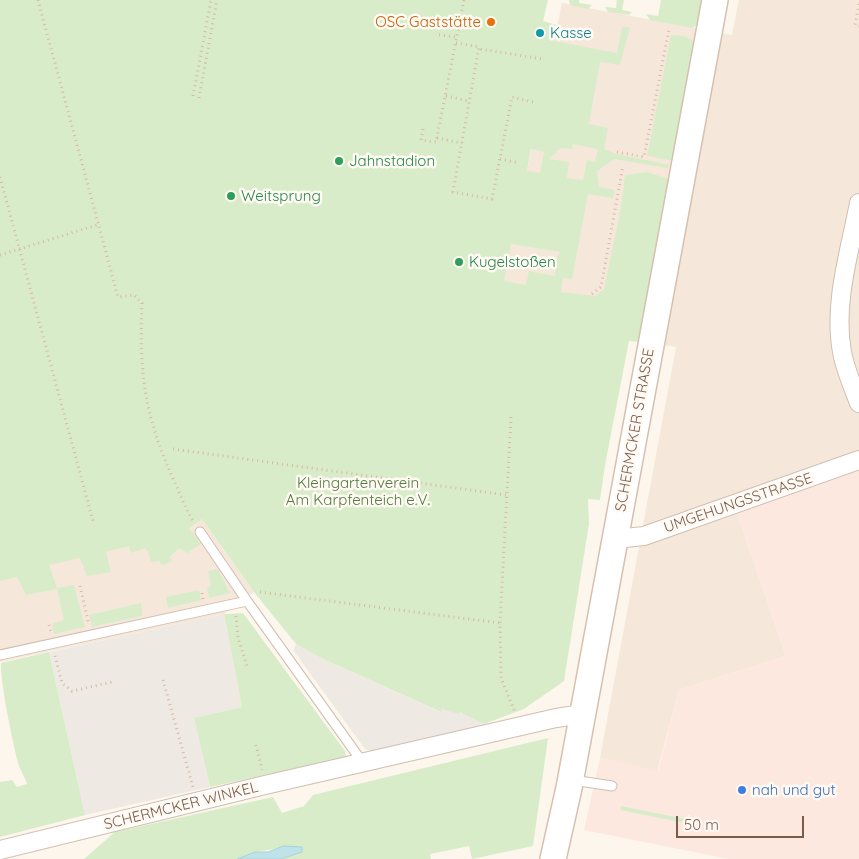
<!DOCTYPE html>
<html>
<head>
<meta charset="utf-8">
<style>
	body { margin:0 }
	#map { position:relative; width:859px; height:859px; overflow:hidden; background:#fdf6ec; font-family:Quicksand,sans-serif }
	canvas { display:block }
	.scale { position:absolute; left:676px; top:816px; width:128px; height:22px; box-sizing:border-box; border:2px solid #7a5c4d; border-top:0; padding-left:6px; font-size:15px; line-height:18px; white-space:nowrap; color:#7a5c4d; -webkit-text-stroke:4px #fffaf3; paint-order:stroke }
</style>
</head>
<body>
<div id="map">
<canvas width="859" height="859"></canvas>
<div class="scale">50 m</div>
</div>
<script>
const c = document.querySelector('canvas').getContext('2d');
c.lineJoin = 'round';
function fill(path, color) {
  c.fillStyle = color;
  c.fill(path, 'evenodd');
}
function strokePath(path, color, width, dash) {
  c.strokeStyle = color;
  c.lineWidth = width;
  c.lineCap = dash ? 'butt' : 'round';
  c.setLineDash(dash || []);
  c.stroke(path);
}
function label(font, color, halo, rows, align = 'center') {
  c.font = font + ' Quicksand,sans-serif';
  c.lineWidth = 5;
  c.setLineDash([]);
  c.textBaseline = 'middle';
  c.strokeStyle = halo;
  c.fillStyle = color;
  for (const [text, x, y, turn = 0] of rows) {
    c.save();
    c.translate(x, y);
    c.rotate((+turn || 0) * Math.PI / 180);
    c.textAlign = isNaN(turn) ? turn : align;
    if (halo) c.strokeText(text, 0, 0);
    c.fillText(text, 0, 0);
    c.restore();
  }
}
fill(new Path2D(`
	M739,0H859V467L736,510L786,656L679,690L657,772L600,758L676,347L629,340L474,292L527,171L562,3L732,35Z
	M202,519L254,592L224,614L0,662V576L59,562Z`), '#f5e8da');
fill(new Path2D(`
	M859,467V859H729L584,830L600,758L658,771L679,690L786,656L736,510Z`), '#fde8e0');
fill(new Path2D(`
	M224,614L242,707L194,718L210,787L85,815L49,652Z
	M296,644L321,658L440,712L442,709L460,711L484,724L463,731L375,752L365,749L293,650Z`), '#efe9e4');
fill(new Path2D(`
	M0,0H548L543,21L556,25L554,41L617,53L622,27H630L620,65L600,62L589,124L608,128L604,149L616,154L670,165L667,168L614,159L597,171L599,187L615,190L613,198L588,194L572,279L563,278L561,292L595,296L604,289L621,208L625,175L647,172L671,180L641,342L629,341L605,465L600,500L588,499L589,524L564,681L524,709L484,724L460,712L459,714L442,709L441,712L321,658L296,644L254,592L202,519L189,528L201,544L187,553L179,548L170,557L172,562L161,565L160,561L151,562L148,551L145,548L131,553L129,546L106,552L111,572L87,576L80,558L49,565L57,588L74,585L85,627L54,634L52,624L64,620L57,589L26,595L17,577L0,581ZM573,144L598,149L595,162L587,160L583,180L567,178L569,162L549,159L561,148L572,149ZM531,149L544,152L540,173L527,171ZM511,244L561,252L557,257L555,276L529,271L526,285L504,281Z
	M569,0H579V3L592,5L588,9L570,5Z
	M617,0H624L622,10L632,12L629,15L608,12L605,7L616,8Z
	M661,0H705L700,24L692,28L650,20L646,14L658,16Z
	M671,35L685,36L696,43L674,161L647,156Z
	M218,569L230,593L209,598L207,588L211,586L208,571Z
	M199,590L201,600L168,608L166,597Z
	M141,603L142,616L92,627L89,615Z
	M243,613L345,751L346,757L210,787L194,718L242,707L224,614Z
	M49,652L85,815L0,837V782L12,780L17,787L27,784C25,777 21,772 19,766C13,746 0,681 1,663Z
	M548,738L533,846L472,859L469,846L430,854L431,859H281L297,854L301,847C286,847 271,849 256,852C249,853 244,858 237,859H84L115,832L273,797L282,813L304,806L313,795Z
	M621,806L696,821L695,825L620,810Z`), '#d8ecc9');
const water = new Path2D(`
	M284,846L302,847V852L281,859H237L255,852H268Z`);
fill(water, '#bfe3e8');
strokePath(water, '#a5d3da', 1);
const service = new Path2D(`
	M200,532L247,601
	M0,655L247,601L363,763
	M573,780L612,786`);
const minor = new Path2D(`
	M859,203C850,251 833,303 842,352C845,369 853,387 859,403
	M615,536L625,538L644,536L859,460
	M0,850L265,785L556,718L582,714`);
const secondary = new Path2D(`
	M553,859L569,788L715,0`);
strokePath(service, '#d1beb0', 11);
strokePath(minor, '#d1beb0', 20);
strokePath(secondary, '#d6c0b0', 28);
strokePath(new Path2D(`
	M38,0L118,297L134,295L142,303C139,375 145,418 175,483C181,496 186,511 194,522
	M859,4L855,25L859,26
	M439,35L457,37
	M456,43L479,47
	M193,96L211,0
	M446,96L469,101
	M199,98L217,0
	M533,102L512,97L492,199L453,192L479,47L481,49L542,59
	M423,129L421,140L436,142L464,0
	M437,138L462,143
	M617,152L644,157L669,29
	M500,159L519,163
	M0,177L93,521
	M0,255L97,225
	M592,294L601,287L623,166
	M511,417L500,623L501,678L515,712
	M173,449L506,495
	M80,586L89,625
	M260,592L500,623
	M202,593L203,600
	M236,616L238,638L248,669
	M49,625L51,632
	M55,656L62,683L72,691L112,682
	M163,680L193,787
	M256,745L262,770`), '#d9b8a5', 3, [1, 4]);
strokePath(service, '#fff', 9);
strokePath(minor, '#fff', 18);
strokePath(secondary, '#fff', 25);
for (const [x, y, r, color] of [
	[491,22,5,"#e8710a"],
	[540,33,5,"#0f9aa8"],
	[339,161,5,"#2e9e5b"],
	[231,196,5,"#2e9e5b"],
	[459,262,5,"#2e9e5b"],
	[742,790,5,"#3f7fe0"]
]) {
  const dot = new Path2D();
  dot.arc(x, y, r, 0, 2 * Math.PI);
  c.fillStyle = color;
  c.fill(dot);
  strokePath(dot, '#fffaf3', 2);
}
label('15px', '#c56008', '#fffaf3', [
	["OSC Gaststätte",481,22]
], 'right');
label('15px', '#0d838f', '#fffaf3', [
	["Kasse",550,33]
], 'left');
label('15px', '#27864d', '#fffaf3', [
	["Jahnstadion",349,161],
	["Weitsprung",241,196],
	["Kugelstoßen",469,262]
], 'left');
label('15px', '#7a5c4d', '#fffaf3', [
	["SCHERMCKER STRASSE",635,430,-80],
	["UMGEHUNGSSTRASSE",738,503,-19],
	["SCHERMCKER WINKEL",181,806,-14]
]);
label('15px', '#537a41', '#fffaf3', [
	["Kleingartenverein",358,483],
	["Am Karpfenteich e.V.",358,500]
]);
label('15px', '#366cbe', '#fffaf3', [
	["nah und gut",752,790]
], 'left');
</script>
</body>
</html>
